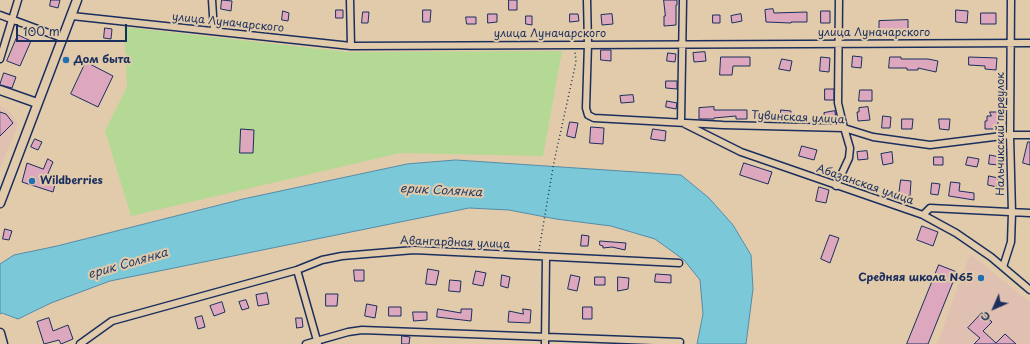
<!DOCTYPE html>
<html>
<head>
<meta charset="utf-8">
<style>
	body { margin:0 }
	#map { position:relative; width:1030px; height:344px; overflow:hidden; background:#e2cbab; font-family:"Playpen Sans",sans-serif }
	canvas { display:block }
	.north { position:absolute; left:974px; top:288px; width:40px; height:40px; -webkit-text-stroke:3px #e2cbab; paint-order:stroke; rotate:225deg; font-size:11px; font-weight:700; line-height:16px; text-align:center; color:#1b2f5e }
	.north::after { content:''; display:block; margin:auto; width:14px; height:18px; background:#1b2f5e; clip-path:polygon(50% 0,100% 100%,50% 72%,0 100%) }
	.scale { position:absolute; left:16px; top:24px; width:111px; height:18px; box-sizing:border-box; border:2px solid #1b2f5e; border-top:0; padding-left:5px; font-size:12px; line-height:14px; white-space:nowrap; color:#1b2f5e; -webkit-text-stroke:3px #e2cbab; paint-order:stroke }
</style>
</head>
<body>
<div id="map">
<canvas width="1030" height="344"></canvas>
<div class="north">С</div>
<div class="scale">100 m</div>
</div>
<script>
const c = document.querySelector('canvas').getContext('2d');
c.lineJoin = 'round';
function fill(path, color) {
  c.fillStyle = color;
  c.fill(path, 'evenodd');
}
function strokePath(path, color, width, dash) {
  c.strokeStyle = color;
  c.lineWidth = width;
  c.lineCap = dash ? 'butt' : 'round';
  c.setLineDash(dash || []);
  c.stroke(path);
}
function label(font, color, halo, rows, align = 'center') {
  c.font = font + ' "Playpen Sans",sans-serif';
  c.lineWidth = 4;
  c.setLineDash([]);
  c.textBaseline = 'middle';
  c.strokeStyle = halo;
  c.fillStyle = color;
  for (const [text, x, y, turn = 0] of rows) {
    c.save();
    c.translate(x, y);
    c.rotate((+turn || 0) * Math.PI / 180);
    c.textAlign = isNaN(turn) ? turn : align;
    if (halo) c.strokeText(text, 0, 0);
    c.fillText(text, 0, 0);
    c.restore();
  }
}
fill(new Path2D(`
	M0,105L12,114L18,125L0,168Z
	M970,254L1030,302V344H937Z`), '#e0c0b0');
fill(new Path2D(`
	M124,27L348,52L562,51L543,156L400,153L131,216L105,131L127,87Z`), '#b3d994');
const water = new Path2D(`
	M456,160L681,175L709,198L733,225L751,255L753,289L746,344H697L703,314L700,280L684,260L655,239L611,226L556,219L509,210L469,208L110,281L51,303L18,319L2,313L0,314V264L14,255L57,246L243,199L407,164Z`);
fill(water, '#7bc8d9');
strokePath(water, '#558ba8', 1);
const building = new Path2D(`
	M51,0H60L58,8L50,6Z
	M222,0L232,1L231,11L221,9Z
	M509,0H517V10H509Z
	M664,0H677V5H676V25L664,26V16H665Z
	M773,9L774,13L807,12V22H791V23L766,22L765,10Z
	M336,10H343V18H336Z
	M423,10H431L430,22H423Z
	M956,10L968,11L967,23L956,22Z
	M283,11L289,13L288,21L282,20Z
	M821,11H830V23H821Z
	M363,12H369L368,23H362Z
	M981,13H996V24H981Z
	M488,14H497V22L488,23Z
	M570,14H578L579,21L570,22Z
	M612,14L613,24L602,25L601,15Z
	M741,14L742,21L732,23L731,16Z
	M713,15H720V23H713Z
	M526,16H532V25L526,24Z
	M466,17H476V24H467Z
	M908,20V31H879V21Z
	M105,28L112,29L111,39L104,38Z
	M18,35L31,41L20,66L7,61Z
	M601,50H611V61L601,60Z
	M705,52L706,61L694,62L693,53Z
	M668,53L676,54L675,62L667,61Z
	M853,56L862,57L861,68L852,67Z
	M721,57H750V66H733L732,75H720Z
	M821,57L830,58L829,72L820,71Z
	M890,57H901V59H928L938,61L936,72L918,68V70H907V68H889Z
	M969,57L997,58L996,70L985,69V66L969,65Z
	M782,59L792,61L790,71L779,69Z
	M86,62L113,76L98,107L71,94Z
	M4,73L16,77L12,88L0,85Z
	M666,81H677V89L666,88Z
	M825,89H834V100H825Z
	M860,90H872V101H859Z
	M633,95L634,102L621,103L620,96Z
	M667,101L677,103L676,109L666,107Z
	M714,107V110H747V119H736V116L714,118V119H699V108Z
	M868,107L870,120L858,121L857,112H859V108Z
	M781,110L791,111V118L781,117Z
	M835,111L836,120L825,122L824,113Z
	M0,112L6,114L13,123L0,136Z
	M990,112H998V129H985V121H987V116H991Z
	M883,116L891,117L890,128H882Z
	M902,119H913L912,129H902Z
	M939,119H950L949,130L940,129Z
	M570,122L578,123L575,138L567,136Z
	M591,127L604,128L603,144L590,143Z
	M241,129L254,130L253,153H240Z
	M653,129L666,131L665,141L651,139Z
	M35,139L42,142L38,150L31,147Z
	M1028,142H1030V165L1023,163Z
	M802,146L817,150L814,160L799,156Z
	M867,151L868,159L858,160L857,152Z
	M892,152L893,163L883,165L881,154Z
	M990,155L999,157L998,165L989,164Z
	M934,157H943V165H934Z
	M968,157L979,159L977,167L966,165Z
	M48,159L53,162L46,178L56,181L53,192L22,182L27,163L43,169Z
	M744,163L772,172L768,184L740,175Z
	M989,176L998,178L997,187L988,185Z
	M901,180L911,181L910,196L899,195Z
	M951,182L960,183L959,191L974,193V200L949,196Z
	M932,183L940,184L938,195L931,194Z
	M819,187L829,190L826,203L816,201Z
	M922,226L938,232L933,246L917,240Z
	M5,229L12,231L9,240L3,239Z
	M582,235L589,236L588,246H581Z
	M830,235L839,238L830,263L821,259Z
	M600,241L626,243L625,250L612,247L603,248V246L600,245Z
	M939,265L957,272L928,344H907Z
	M428,269L439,271L436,285L426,284Z
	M354,270H364V281H355Z
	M476,271L486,273L483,286L473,284Z
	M656,274L671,275V283L655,282Z
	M502,275L510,277L508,288L501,286Z
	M571,275L580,277L577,291L568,289Z
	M595,277H605V285H595Z
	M618,277L629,278L628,289L618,291Z
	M450,280L461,281L460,292L449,291Z
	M267,293L269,304L258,306L256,295Z
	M326,294H338L337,306H326Z
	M246,300L249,308L242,310L239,302Z
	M222,302L225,312L214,316L210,306Z
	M367,304L377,306L375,318L365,316Z
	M389,307H401V316H389Z
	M583,307H592V319H583Z
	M438,309L461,313V309H472L471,321L437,317Z
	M523,309L531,310L530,323L508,322L509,311L523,314Z
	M413,312H427V320L414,321Z
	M982,313L992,322L983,331L996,343L1005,334L1016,344H974L980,338L968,328Z
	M202,316L205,327L198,329L195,318Z
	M49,318L53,331L68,325L73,339L61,344L59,340L44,344L37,322Z
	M296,318H302L303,327L297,328Z
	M402,336L410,337L409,344H402Z`);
fill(building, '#dda7bd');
strokePath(building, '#1b2f5e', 1);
const street = new Path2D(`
	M212,0L214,31
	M350,0L351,46
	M587,0L588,44L586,108L588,115L594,118L723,125L844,128L873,137L930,145L1010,135H1030
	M683,0L681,122L741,152L923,215L956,233L991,257L1030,290
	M0,15L62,38
	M72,16L351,46L1030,43
	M0,59L18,0
	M836,186L849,158L850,148L843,124L838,103L839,0
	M923,215L930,208L1030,213
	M1003,267L1011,242L1012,213L1010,135L1011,0
	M297,270L318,344
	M80,344L112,321L297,270L322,260L342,256L414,250L679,263
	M306,344L348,332L362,330L680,342
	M545,344L546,257`);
const secondary = new Path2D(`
	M0,90L37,103
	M0,203L77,0
	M0,333L3,344`);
strokePath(street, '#1b2f5e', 9);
strokePath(secondary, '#1b2f5e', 11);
strokePath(new Path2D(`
	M539,250L554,162L576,62L575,52`), '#1b2f5e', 1.5, [1, 3]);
strokePath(street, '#e2cbab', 6);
strokePath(secondary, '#e2cbab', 8);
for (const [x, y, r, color] of [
	[66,60,4,"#1f6fb2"],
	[32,181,4,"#1f6fb2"],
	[981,278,4,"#1f6fb2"]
]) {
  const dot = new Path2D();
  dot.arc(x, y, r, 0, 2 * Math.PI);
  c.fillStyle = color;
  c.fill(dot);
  strokePath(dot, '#e2cbab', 1.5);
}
label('11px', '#1b2f5e', '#e2cbab', [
	["улица Луначарского",228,23,6],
	["улица Луначарского",874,33],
	["улица Луначарского",550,34],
	["Тувинская улица",798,118,3],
	["Нальчикский переулок",1001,134,-90],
	["Абазанская улица",865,185,19],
	["Авангардная улица",455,243,2]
]);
label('bold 11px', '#1b2f5e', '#e2cbab', [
	["Дом быта",74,60],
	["Wildberries",40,181],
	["Средняя школа N65",973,278,"right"]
], 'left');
label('italic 12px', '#253e6a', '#e2cbab', [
	["ерик Солянка",441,191,3],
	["ерик Солянка",128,264,-16]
]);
</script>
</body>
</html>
